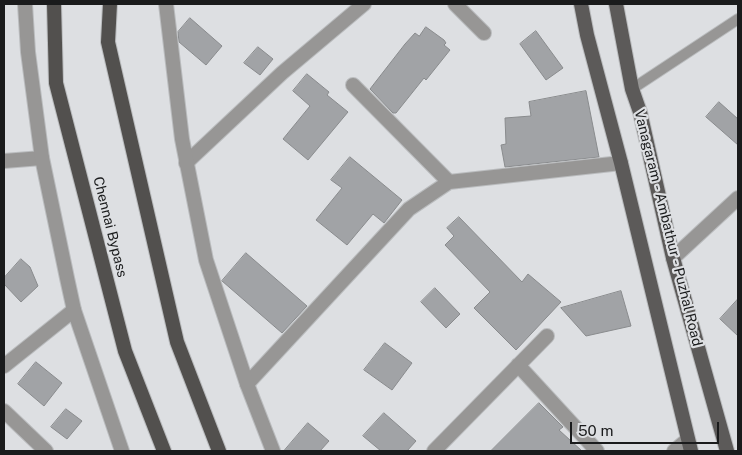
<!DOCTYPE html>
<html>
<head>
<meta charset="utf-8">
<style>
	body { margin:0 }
	#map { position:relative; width:742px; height:455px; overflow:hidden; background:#dddfe2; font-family:"Public Sans",sans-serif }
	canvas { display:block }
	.frame { position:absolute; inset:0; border:5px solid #1a1b1c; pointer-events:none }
	.scale { position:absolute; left:570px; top:422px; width:149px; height:22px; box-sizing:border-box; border:2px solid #1a1b1c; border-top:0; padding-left:6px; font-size:15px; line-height:18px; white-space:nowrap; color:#1a1b1c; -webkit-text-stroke:4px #dddfe2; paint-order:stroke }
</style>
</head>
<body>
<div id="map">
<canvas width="742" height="455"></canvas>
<div class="frame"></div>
<div class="scale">50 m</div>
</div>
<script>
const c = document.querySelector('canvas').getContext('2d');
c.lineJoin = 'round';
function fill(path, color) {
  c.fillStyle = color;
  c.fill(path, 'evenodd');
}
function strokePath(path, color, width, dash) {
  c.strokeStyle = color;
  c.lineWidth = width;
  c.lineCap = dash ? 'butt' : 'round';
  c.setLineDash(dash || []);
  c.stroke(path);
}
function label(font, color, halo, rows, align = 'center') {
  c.font = font + ' "Public Sans",sans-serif';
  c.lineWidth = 4.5;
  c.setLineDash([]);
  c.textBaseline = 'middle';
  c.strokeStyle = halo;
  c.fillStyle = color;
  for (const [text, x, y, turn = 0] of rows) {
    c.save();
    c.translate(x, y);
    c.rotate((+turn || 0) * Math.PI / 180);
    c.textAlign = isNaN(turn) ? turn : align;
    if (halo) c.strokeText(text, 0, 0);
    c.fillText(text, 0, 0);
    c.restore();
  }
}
const building = new Path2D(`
	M190,18L222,46L206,65L179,42L178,32Z
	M426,27L444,40L446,43L444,45L450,50L426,80L424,78L396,113H393L370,89L405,44L415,33L419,36Z
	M536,31L563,68L546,80L520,44Z
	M258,47L273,59L260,75L244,63Z
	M307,74L329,92L327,95L348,112L308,160L283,139L310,106L293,91Z
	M586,91L599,157L505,167L501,145L506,144L505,118L531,116L529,102Z
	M719,102L738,119V145L706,117Z
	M350,157L402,200L384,223L373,214L347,245L316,220L342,188L331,180Z
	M459,217L522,282L528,274L561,302L516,350L474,308L490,292L445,245L454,236L447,228Z
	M246,253L307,306L282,333L222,281Z
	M21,259L30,267L38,286L21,302L4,284V278Z
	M435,288L460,314L446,328L421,302Z
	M621,291L631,326L586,336L561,308Z
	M738,299V336L720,319Z
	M385,343L412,363L392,390L364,370Z
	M36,362L62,383L44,406L18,384Z
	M539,403L563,427L559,430L582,451H491Z
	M66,409L82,421L67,439L51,427Z
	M384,413L416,441L407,451H381L363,436Z
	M308,423L329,441L320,451H284Z`);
fill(building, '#a1a3a6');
strokePath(building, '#898b8d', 1);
const service = new Path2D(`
	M632,89L738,19`);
const minor = new Path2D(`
	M455,4L484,33
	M353,85L449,182
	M4,161L42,158
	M186,163L282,73L364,4
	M673,258L738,198
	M518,365L597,451
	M4,366L74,310
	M247,384L409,209L449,182L621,163
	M4,411L46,451
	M434,451L547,336
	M674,451L687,440`);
const tertiary = new Path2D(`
	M25,4L28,52L42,158L67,278L74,310L122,451
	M166,4L182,139L206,260L247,384L273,451`);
const primary = new Path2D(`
	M581,4L587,35L621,163L691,451
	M616,4L632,89L640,112L673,258L727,451`);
const trunk = new Path2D(`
	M54,4L56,83L125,351L164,451
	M110,4L108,42L177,342L219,451`);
strokePath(service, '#babcbe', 12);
strokePath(minor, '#babcbe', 16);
strokePath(tertiary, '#babcbe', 16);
strokePath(primary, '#babcbe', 16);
strokePath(trunk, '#babcbe', 16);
strokePath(service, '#979695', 10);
strokePath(minor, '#979695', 14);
strokePath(tertiary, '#979695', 14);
strokePath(primary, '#5c5a59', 14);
strokePath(trunk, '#52504e', 14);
label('14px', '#1a1b1c', '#dddfe2', [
	["Chennai Bypass",110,227,76],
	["Vanagaram - Ambathur - Puzhal Road",668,228,76]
]);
</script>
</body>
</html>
